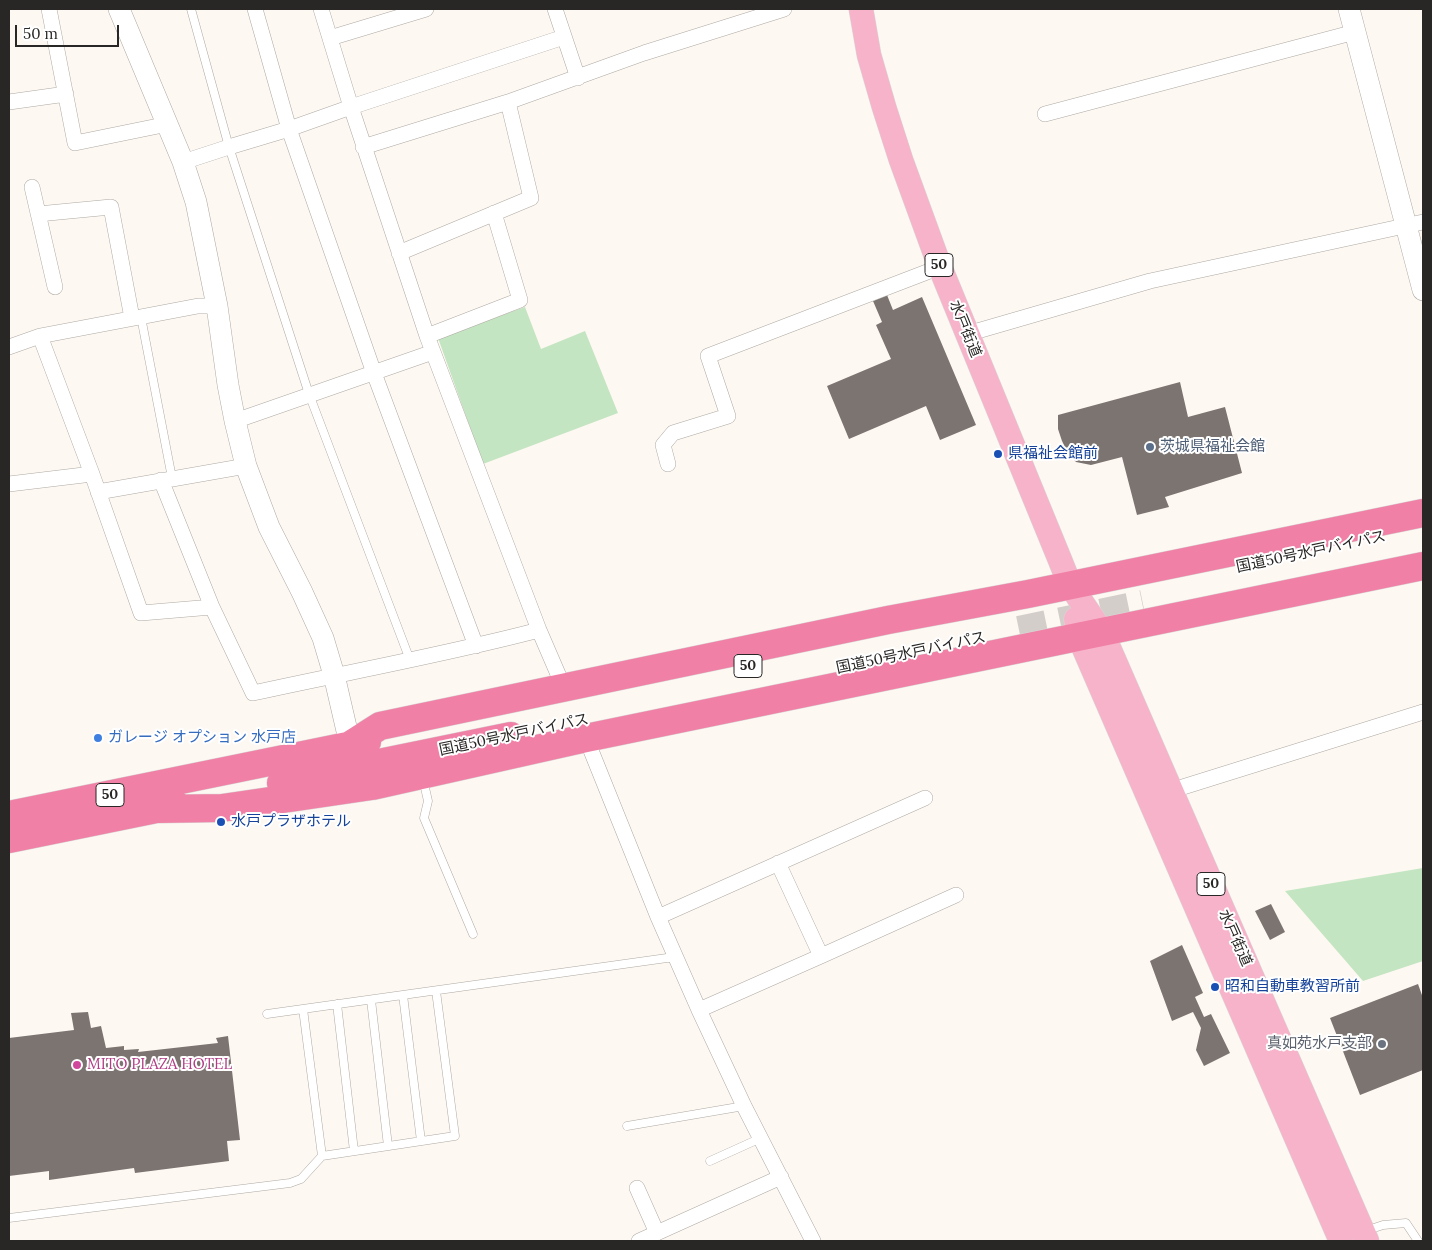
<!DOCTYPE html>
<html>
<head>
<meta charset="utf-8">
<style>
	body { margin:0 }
	#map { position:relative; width:1432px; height:1250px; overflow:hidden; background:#fef8f2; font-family:Lora,serif }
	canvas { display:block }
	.frame { position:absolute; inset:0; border:10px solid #292725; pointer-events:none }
	.scale { position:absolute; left:15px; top:25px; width:104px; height:22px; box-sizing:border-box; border:2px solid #292725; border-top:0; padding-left:6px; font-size:15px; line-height:18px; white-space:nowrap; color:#292725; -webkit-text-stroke:4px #fff; paint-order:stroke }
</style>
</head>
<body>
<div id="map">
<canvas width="1432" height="1250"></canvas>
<div class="frame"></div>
<div class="scale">50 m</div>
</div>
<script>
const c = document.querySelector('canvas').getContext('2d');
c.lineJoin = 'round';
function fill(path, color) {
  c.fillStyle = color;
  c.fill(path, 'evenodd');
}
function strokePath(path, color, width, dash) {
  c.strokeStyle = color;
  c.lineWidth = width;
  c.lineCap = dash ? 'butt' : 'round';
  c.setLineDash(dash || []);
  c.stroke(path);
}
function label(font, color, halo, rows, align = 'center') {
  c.font = font + ' Lora,"Noto Sans JP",serif';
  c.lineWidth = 4;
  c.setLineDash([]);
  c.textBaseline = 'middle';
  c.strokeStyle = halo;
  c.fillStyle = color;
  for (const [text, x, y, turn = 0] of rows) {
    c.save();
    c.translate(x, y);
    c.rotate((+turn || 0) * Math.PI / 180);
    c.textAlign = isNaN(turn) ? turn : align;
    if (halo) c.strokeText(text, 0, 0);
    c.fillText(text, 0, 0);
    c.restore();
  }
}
fill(new Path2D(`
	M525,307L541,349L585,331L618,413L483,464L438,338Z
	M1423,868V961L1363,981L1285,891Z`), '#c4e5c1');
fill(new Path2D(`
	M887,295L893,310L922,297L976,425L940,440L926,406L849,439L827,386L891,359L876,325L882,322L873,301Z
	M1180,382L1188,417L1225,407L1242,473L1165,497L1169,507L1137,515L1122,457L1091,465L1076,462L1068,453L1062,441L1058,429V415Z
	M1271,904L1285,932L1270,940L1255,911Z
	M1182,945L1203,993L1195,997L1204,1017L1211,1014L1230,1053L1204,1066L1196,1050L1201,1028L1193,1012L1172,1021L1150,961Z
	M1418,984L1423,998V1070L1360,1095L1330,1018Z
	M88,1012L91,1028L101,1026L106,1048L124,1046V1050L139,1049L138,1052L218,1043L216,1038L228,1036L240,1140L227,1141L229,1161L135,1173L134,1168L49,1180V1171L9,1176V1038L74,1030L71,1013Z`), '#7b7471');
strokePath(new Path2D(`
	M1019,630L1143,604`), '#d3cec9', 28, [28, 14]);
const lane = new Path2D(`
	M191,9L229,147L309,394L410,660
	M141,317L172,478
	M423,779L428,801L424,818L473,934
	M403,995L421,1141
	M371,1000L388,1146
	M337,1004L354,1151
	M267,1014L667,958H676
	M627,1126L744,1106
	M322,1156L455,1136L436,991
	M710,1161L761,1138
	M9,1218L290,1183L301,1179L322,1156L303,1009
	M1365,1231L1383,1225L1406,1223L1418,1241`);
const street = new Path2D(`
	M49,9L75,143L168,124
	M255,9L289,129L374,373L476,646
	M321,9L351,107L427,336L539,630L564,688
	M555,9L578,78
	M330,38L426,9
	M9,102L66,94
	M1045,114L1355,32
	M363,147L508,102L644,53L784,9
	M183,162L229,147L289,129L351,107L564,37
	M32,187L55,287
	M38,214L111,207L132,318
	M399,253L531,198L508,102
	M217,306H198L40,336L92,474L141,613L212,607L253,693C348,672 444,655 539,630
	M967,334L1150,281L1423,222
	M427,336L520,300L494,213
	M9,347L40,336
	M235,421L433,352
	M668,464L663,445L673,433L728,416L708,356L940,267
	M161,480L212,607
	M9,484L92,474
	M98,492L246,466
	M586,738L658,917L699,1010L744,1106L813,1241
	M1170,791L1423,712
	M778,863L821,956L956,895
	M658,917L925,798
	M699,1010L821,956
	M637,1188L657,1233
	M639,1241L781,1177`);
const secondary = new Path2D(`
	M119,9L183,162L196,202L217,306L228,385L235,421L246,466L269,527L302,592L323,638L334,675L353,757
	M1349,9L1423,290`);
const primary = new Path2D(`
	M861,9L869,55L884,107L901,160L940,267L1060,560L1070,585L1102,632L1367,1241
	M1076,619L1079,637L1341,1241`);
const highway = new Path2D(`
	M350,745L380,726L888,620L1028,594L1423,513
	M281,783L511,736
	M157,809L222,808L372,786L586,738L1423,566
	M9,815L367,742
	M9,839L176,805`);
strokePath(lane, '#aea9a3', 9);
strokePath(street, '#aea9a3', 16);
strokePath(secondary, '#aea9a3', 22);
strokePath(primary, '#d8d8d8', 25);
strokePath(highway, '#d8d8d8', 29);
strokePath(lane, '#fff', 8);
strokePath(street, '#fff', 15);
strokePath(secondary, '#fff', 21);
strokePath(primary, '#f7b3ca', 24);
strokePath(highway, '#f180a6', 28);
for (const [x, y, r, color] of [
	[1150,447,5,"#5c6f8a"],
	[998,454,5,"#1a4fb4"],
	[98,738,5,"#3f7fe0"],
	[221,822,5,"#1a4fb4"],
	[1215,987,5,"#1a4fb4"],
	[1382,1044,5,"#6b7280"],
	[77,1065,5,"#d1479c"]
]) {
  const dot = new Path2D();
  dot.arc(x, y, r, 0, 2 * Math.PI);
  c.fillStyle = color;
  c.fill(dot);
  strokePath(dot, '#fff', 2);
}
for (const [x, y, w] of [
	[939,265,28],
	[748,666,28],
	[110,795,28],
	[1211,884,28]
]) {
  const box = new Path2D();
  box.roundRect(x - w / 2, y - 11.5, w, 23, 4);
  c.fillStyle = '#fff';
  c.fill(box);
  strokePath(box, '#292725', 1);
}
label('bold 14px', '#292725', null, [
	["50",939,265],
	["50",748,666],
	["50",110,795],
	["50",1211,884]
]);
label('15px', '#292725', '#fff', [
	["水戸街道",965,329,68],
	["国道50号水戸バイパス",1311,552,-12],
	["国道50号水戸バイパス",911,653,-12],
	["国道50号水戸バイパス",514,735,-12],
	["水戸街道",1235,938,66]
]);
label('15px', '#4e5e75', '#fff', [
	["茨城県福祉会館",1160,447]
], 'left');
label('15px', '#164399', '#fff', [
	["県福祉会館前",1008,454],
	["水戸プラザホテル",231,822],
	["昭和自動車教習所前",1225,987]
], 'left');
label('15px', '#366cbe', '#fff', [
	["ガレージ オプション 水戸店",108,738]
], 'left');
label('15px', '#5b616d', '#fff', [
	["真如苑水戸支部",1372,1044]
], 'right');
label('15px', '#b23c85', '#fff', [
	["MITO PLAZA HOTEL",87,1065]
], 'left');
</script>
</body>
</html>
